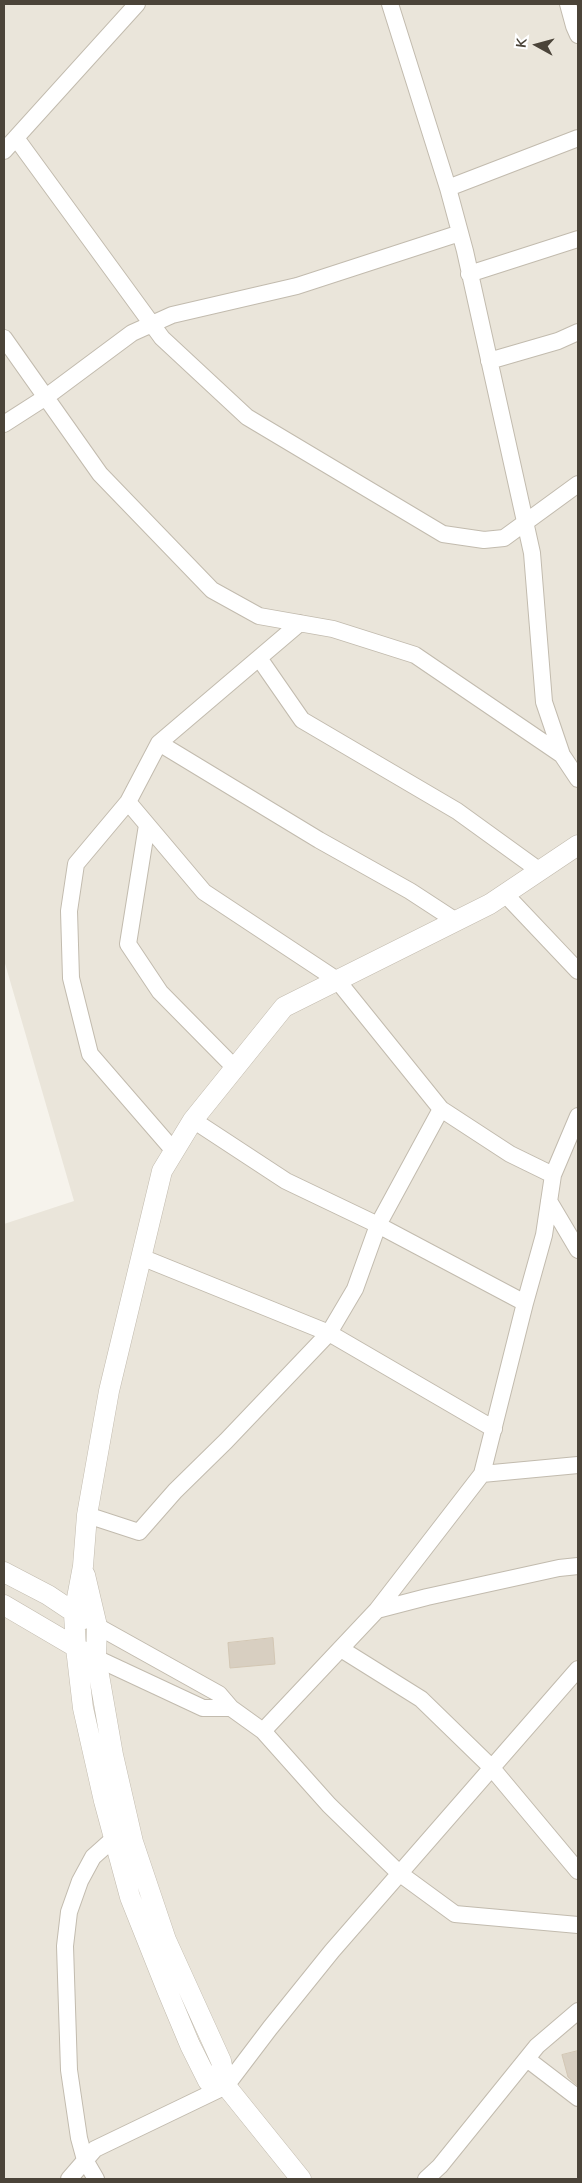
<!DOCTYPE html>
<html>
<head>
<meta charset="utf-8">
<style>
	body { margin:0 }
	#map { position:relative; width:582px; height:2183px; overflow:hidden; background:#f6f3ec; font-family:"Nunito Sans",sans-serif }
	canvas { display:block }
	.frame { position:absolute; inset:0; border:5px solid #4b4439; pointer-events:none }
	.north { position:absolute; left:512px; top:20px; width:50px; height:50px; -webkit-text-stroke:4px #fff; paint-order:stroke; rotate:277deg; font-size:14px; font-weight:700; line-height:20px; text-align:center; color:#4b4439 }
	.north::after { content:''; display:block; margin:auto; width:18px; height:22px; background:#4b4439; clip-path:polygon(50% 0,100% 100%,50% 72%,0 100%) }
</style>
</head>
<body>
<div id="map">
<canvas width="582" height="2183"></canvas>
<div class="frame"></div>
<div class="north">K</div>
</div>
<script>
const c = document.querySelector('canvas').getContext('2d');
c.lineJoin = 'round';
function fill(path, color) {
  c.fillStyle = color;
  c.fill(path, 'evenodd');
}
function strokePath(path, color, width, dash) {
  c.strokeStyle = color;
  c.lineWidth = width;
  c.lineCap = dash ? 'butt' : 'round';
  c.setLineDash(dash || []);
  c.stroke(path);
}
fill(new Path2D(`
	M4,4H578V2179H4V1224L74,1201L4,960Z`), '#eae5da');
const building = new Path2D(`
	M273,1638L275,1664L230,1668L228,1643Z
	M578,2051V2086L568,2077L562,2055Z`);
fill(building, '#d8cfc1');
strokePath(building, '#d3c7b4', 1);
const minor = new Path2D(`
	M390,4L448,188L465,251L532,553L544,702L562,755L578,779
	M568,4L574,26L578,35
	M16,138L162,338L247,417L443,534L484,540L504,538L578,484
	M4,151L137,4
	M448,188L578,138
	M469,274L578,239
	M4,338L100,474L212,590L259,616L333,629L415,655L562,755
	M489,361L558,341L578,332
	M4,424L46,397L132,333L172,315L297,286L460,233
	M259,658L302,720L457,811L540,871
	M159,743L319,840L410,891L456,921
	M128,802L204,892L337,980L441,1109L510,1154L553,1175
	M147,825L128,944L160,992L235,1068
	M505,894L578,971
	M193,1120L286,1181L378,1225L525,1303
	M174,1151L90,1054L71,978L69,911L76,864L128,802L159,743L300,623
	M549,1201L578,1250
	M141,1257L329,1333L494,1429
	M482,1474L578,1465
	M87,1515L139,1532L175,1491L226,1441L329,1333L355,1289L378,1225L441,1109
	M377,1610L482,1474L525,1303L544,1235L553,1175L578,1116
	M97,1626L219,1694L231,1708L263,1731L329,1805L399,1873L455,1914L578,1925
	M341,1649L421,1699L491,1767L578,1871
	M96,1658L203,1708H231
	M263,1731L377,1610L427,1597L559,1568L578,1566
	M527,2059L578,2098
	M69,2179L95,2149L226,2086L270,2028L332,1951L578,1669
	M96,2179L85,2160L79,2138L69,2070L65,1946L69,1912L80,1881L93,1857L121,1832
	M426,2179L440,2166L537,2046L578,2011`);
const tertiary = new Path2D(`
	M4,1572L48,1595L84,1619
	M85,1575L97,1626L96,1658L113,1755L133,1842L166,1940L221,2061L226,2086L301,2179
	M4,1605L84,1652
	M226,2086L208,2081L190,2045L167,1990L130,1897L104,1801L83,1708L76,1648L74,1614L83,1566L87,1515L109,1391L162,1171L193,1120L284,1007L490,904L578,845`);
strokePath(minor, '#c2bbae', 18);
strokePath(tertiary, '#c2bbae', 21);
strokePath(minor, '#fff', 16);
strokePath(tertiary, '#fff', 20);
</script>
</body>
</html>
